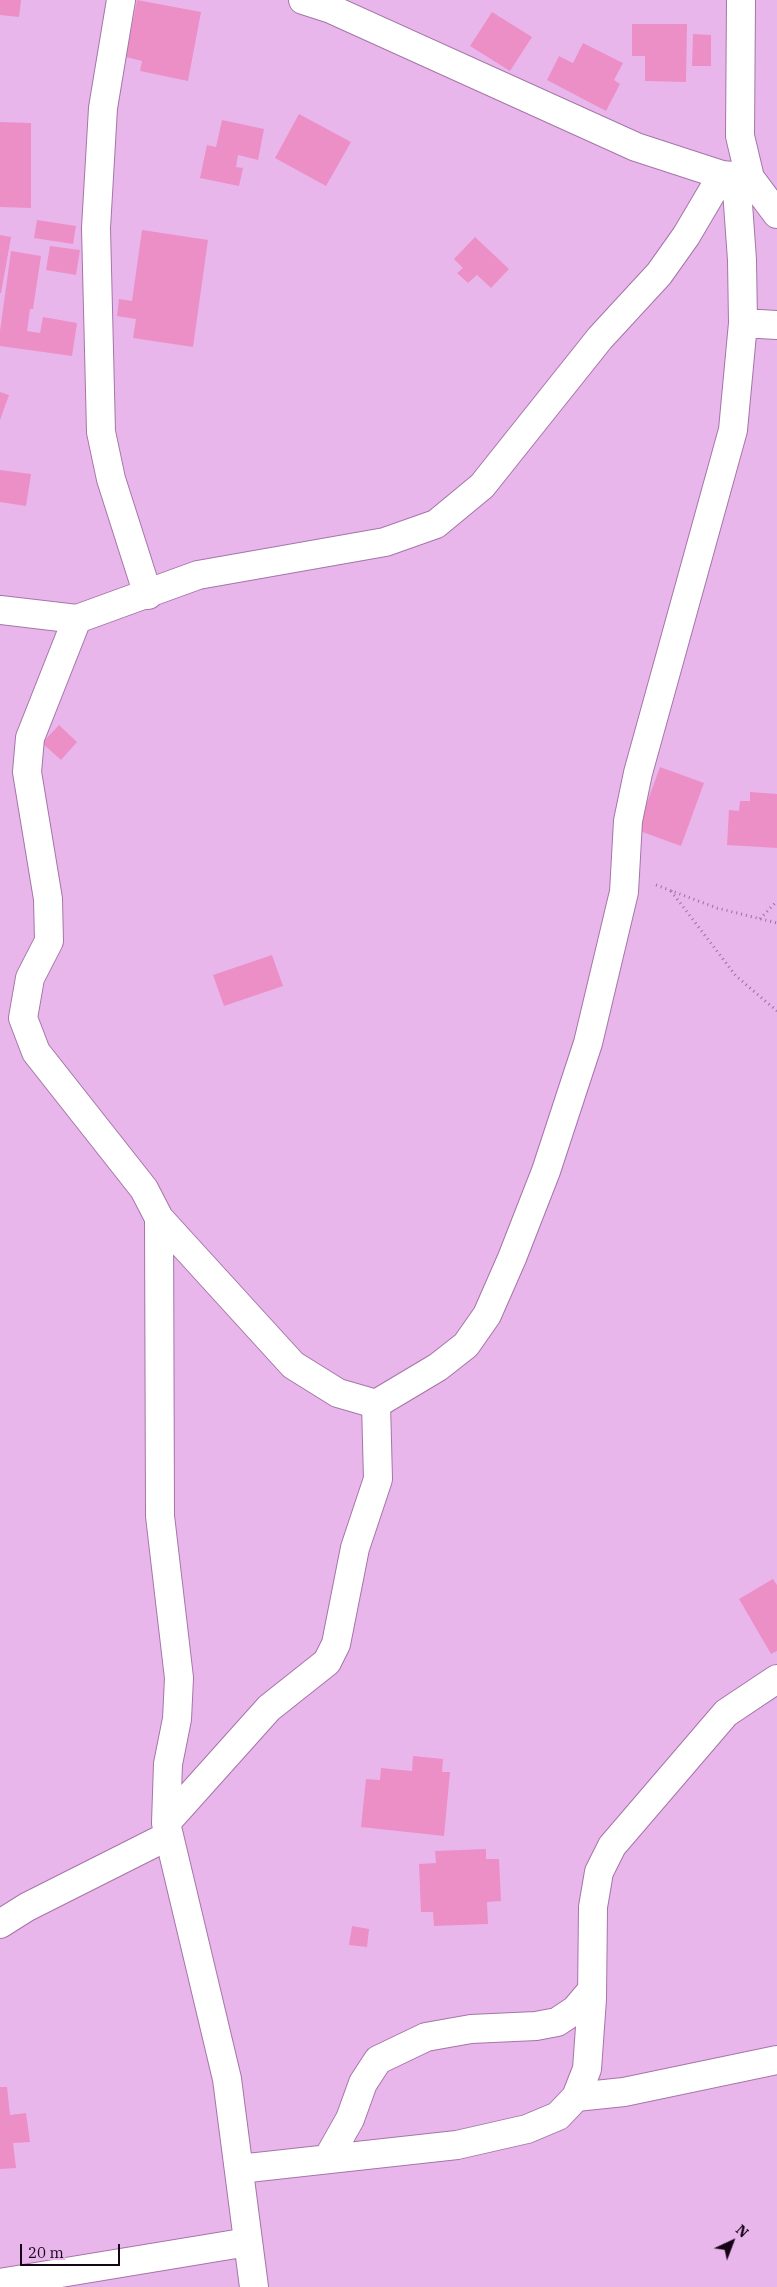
<!DOCTYPE html>
<html>
<head>
<meta charset="utf-8">
<style>
	body { margin:0 }
	#map { position:relative; width:777px; height:2287px; overflow:hidden; background:#e9b6ec; font-family:"IBM Plex Serif",serif }
	canvas { display:block }
	.north { position:absolute; left:707px; top:2217px; width:50px; height:50px; -webkit-text-stroke:4px #e9b6ec; paint-order:stroke; rotate:43deg; font-size:14px; font-weight:700; line-height:20px; text-align:center; color:#140416 }
	.north::after { content:''; display:block; margin:auto; width:18px; height:22px; background:#140416; clip-path:polygon(50% 0,100% 100%,50% 72%,0 100%) }
	.scale { position:absolute; left:20px; top:2244px; width:100px; height:22px; box-sizing:border-box; border:2px solid #140416; border-top:0; padding-left:6px; font-size:15px; line-height:18px; white-space:nowrap; color:#140416; -webkit-text-stroke:4px #e9b6ec; paint-order:stroke }
</style>
</head>
<body>
<div id="map">
<canvas width="777" height="2287"></canvas>
<div class="north">N</div>
<div class="scale">20 m</div>
</div>
<script>
const c = document.querySelector('canvas').getContext('2d');
c.lineJoin = 'round';
function fill(path, color) {
  c.fillStyle = color;
  c.fill(path, 'evenodd');
}
function strokePath(path, color, width, dash) {
  c.strokeStyle = color;
  c.lineWidth = width;
  c.lineCap = dash ? 'butt' : 'round';
  c.setLineDash(dash || []);
  c.stroke(path);
}
fill(new Path2D(`
	M0,0H21L19,17L0,15Z
	M137,0L201,12L188,81L140,71L142,61L126,57Z
	M492,12L532,37L510,71L470,46Z
	M632,24H687L686,82L645,81V56H632Z
	M693,34L711,35V66H692Z
	M583,43L623,63L614,80L620,84L606,111L547,80L559,56L573,63Z
	M299,114L351,142L326,186L275,158Z
	M222,120L264,129L258,160L238,155L236,167L243,168L239,186L200,178L207,145L216,147Z
	M0,122L31,123V208L0,207Z
	M37,220L76,226L73,244L34,238Z
	M142,230L208,240L193,347L133,338L136,319L117,316L119,299L132,301Z
	M0,235L11,237L1,293H0Z
	M475,237L509,269L491,288L477,275L468,283L457,273L463,268L454,259Z
	M50,246L80,250L76,275L46,270Z
	M11,251L41,256L33,309H30L27,331L40,333L43,317L77,323L72,356L0,346V331Z
	M0,392L9,395L0,420Z
	M0,470L31,474L26,506L0,502Z
	M59,725L77,742L61,760L42,743Z
	M660,767L704,783L681,846L637,830Z
	M750,792L777,794V848L727,845L729,810L739,811L740,801H750Z
	M272,955L283,986L224,1006L213,975Z
	M773,1579L777,1585V1651L771,1654L739,1599Z
	M413,1756L443,1759L442,1772H450L444,1836L361,1827L366,1779L380,1780L381,1768L412,1771Z
	M486,1849V1859H499L501,1901L487,1902L488,1924L434,1926L433,1912H421L419,1864L436,1863L435,1851Z
	M352,1926L369,1929L367,1947L349,1945Z
	M0,2087H7L10,2115L26,2113L30,2142L13,2143L16,2168L0,2169Z`), '#ec8fc6');
const minor = new Path2D(`
	M121,0L103,108L96,228L101,432L111,479L148,595
	M303,0L331,9L636,147L722,175L741,177
	M741,0L740,136L750,178L777,214
	M743,323L777,325
	M0,610L77,619L198,575L385,542L436,524L482,486L600,338L659,274L686,236L722,175
	M77,619L30,738L27,772L48,899L49,941L30,978L23,1018L36,1052L144,1189L159,1218L160,1516L179,1678L177,1719L168,1764L166,1823L227,2079L254,2287
	M159,1218L293,1365L338,1393L376,1404L438,1367L466,1345L487,1315L512,1258L546,1171L588,1043L624,892L628,821L638,773L733,430L743,323L742,260L736,176
	M166,1823L269,1708L327,1662L336,1644L355,1548L378,1479L376,1404
	M0,1924L27,1907L168,1836
	M576,2097L624,2092L777,2060
	M328,2158L350,2119L363,2083L378,2060L426,2037L471,2029L536,2026L557,2022L575,2010L592,1990
	M239,2169L457,2145L527,2129L558,2116L576,2097L587,2069L592,1999L593,1907L599,1872L612,1846L726,1713L777,1679
	M0,2283L248,2242`);
strokePath(minor, '#a575a8', 30);
strokePath(new Path2D(`
	M656,885L717,908L777,923
	M671,891L736,976L777,1011
	M760,919L777,901`), '#99739c', 3, [1, 4]);
strokePath(minor, '#fff', 28);
</script>
</body>
</html>
